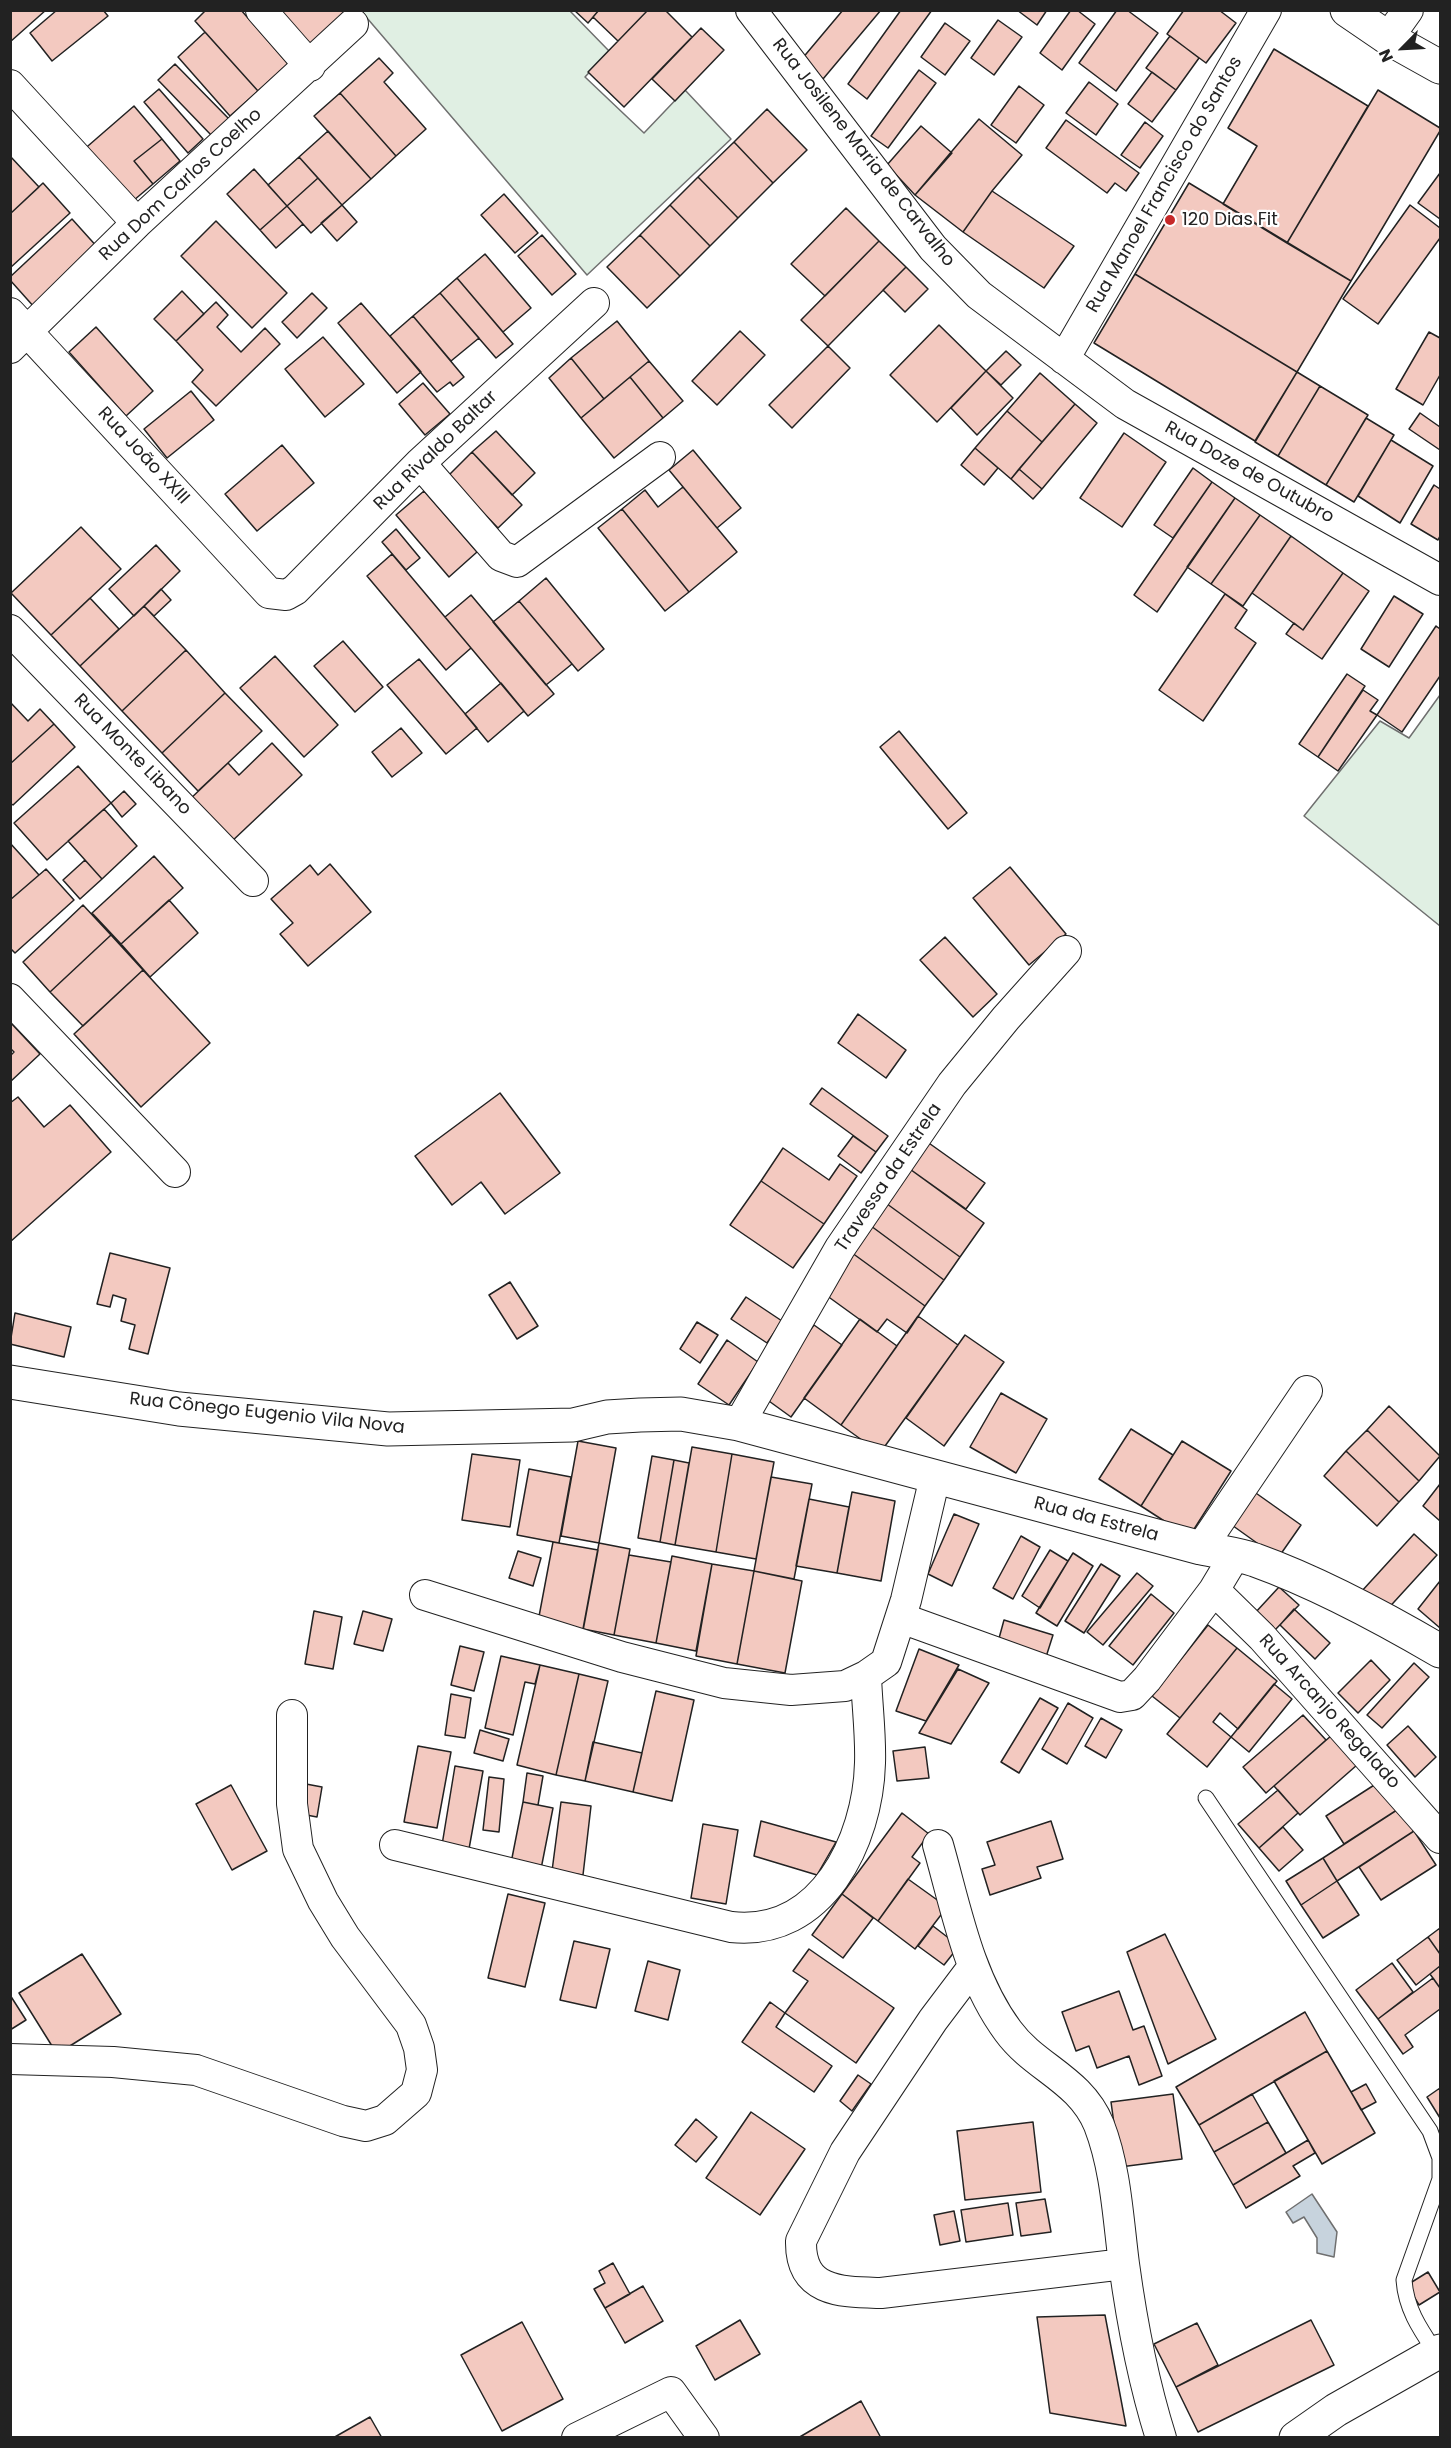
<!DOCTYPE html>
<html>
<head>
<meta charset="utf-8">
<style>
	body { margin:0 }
	#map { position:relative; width:1451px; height:2448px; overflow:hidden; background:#fff; font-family:Poppins,sans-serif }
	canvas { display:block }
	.frame { position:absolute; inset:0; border:12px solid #222; pointer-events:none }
	.north { position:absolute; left:1373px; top:18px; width:60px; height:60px; -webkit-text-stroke:4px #fff; paint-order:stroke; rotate:246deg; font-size:16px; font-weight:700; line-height:24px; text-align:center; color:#222 }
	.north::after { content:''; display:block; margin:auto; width:21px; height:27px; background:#222; clip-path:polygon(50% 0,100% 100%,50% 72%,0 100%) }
</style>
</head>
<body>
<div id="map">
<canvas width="1451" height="2448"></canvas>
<div class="frame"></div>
<div class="north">N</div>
</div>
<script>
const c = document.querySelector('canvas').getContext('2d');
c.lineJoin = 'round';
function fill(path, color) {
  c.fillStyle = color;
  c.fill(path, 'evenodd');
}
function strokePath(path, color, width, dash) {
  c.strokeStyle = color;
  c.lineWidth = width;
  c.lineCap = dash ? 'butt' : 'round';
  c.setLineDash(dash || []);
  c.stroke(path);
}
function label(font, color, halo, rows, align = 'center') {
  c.font = font + ' Poppins,sans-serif';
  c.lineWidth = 4.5;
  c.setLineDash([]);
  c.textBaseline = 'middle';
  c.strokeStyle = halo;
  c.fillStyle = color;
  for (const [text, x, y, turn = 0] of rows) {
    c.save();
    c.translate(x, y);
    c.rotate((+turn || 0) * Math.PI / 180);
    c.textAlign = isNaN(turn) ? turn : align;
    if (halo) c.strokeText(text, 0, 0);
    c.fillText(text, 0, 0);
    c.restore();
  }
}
const green = new Path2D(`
	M361,11H570L609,51L585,77L644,133L685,90L731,139L587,275Z
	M1440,695V926L1304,816L1380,721L1409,738Z`);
fill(green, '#e0efe3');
strokePath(green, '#6f6f6f', 1.5);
const water = new Path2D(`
	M1312,2194L1337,2232L1334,2257L1317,2253V2238L1304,2217L1293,2223L1286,2212Z`);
fill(water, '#c7d3dd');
strokePath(water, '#6f6f6f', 1.5);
const building = new Path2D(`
	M10,10H46L10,42Z
	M57,10H103L108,16L52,61L30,33Z
	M206,10H241L288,64L258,91L195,21Z
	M278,10H356L312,49Z
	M574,10H599L588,23Z
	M599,10H648L618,41L593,17Z
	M648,10H665L692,37L624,107L588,72Z
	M843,10H881L823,79L801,60Z
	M901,10H932L867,99L848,84Z
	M1017,10H1047L1037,25Z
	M1071,10H1077L1095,24L1062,70L1040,53Z
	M1117,10H1127L1158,33L1116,91L1079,63Z
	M1184,10H1219L1236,23L1206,63L1167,34Z
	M998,20L1022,37L994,75L971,58Z
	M945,23L970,41L945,75L921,57Z
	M701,28L724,50L675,101L652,79Z
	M205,32L258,91L230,116L178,57Z
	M1170,36L1199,58L1176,90L1146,68Z
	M1274,49L1368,106L1287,243L1223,204L1257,146L1228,128Z
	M379,58L393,73L384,82L426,129L396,156L340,93Z
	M175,64L230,120L213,137L158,80Z
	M919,70L936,83L888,148L871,136Z
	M1152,72L1176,90L1152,122L1128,104Z
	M1089,82L1118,104L1096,135L1066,113Z
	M1019,86L1044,105L1016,143L991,125Z
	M159,89L203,139L188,153L144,102Z
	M1378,90L1440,128V131L1351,281L1287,243Z
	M340,93L396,156L371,179L314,116Z
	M134,106L162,139L134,161L153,184L127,206L81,152Z
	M767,109L807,150L773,183L734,142Z
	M979,119L1022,155L992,191L963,232L915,195Z
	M1066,120L1139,173L1126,191L1115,183L1107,193L1046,148Z
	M1145,122L1163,136L1140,168L1121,155Z
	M921,126L952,153L915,195L887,165Z
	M328,131L371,179L342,205L299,157Z
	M162,139L180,161L153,184L134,161Z
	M734,142L773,183L738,218L698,177Z
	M10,156L39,187L10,214Z
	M299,157L318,178L287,206L268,185Z
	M254,169L287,206L260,230L227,194Z
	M1440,173V219L1418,203Z
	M698,177L738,218L710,246L670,205Z
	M318,178L342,205L311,233L287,206Z
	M43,183L70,213L10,268V214Z
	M1189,183L1351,281L1297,372L1135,274Z
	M992,191L1074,246L1044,288L963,232Z
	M504,194L538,233L515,253L481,215Z
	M342,205L357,222L337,241L321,223Z
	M670,205L710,246L680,276L640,235Z
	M1410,205L1440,228V238L1378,324L1343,299Z
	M287,206L303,224L276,248L260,230Z
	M846,208L879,241L825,296L791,264Z
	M72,219L99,249L35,308L10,280V277Z
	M216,221L287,293L252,328L181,256Z
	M542,235L576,274L552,295L518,256Z
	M640,235L680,276L647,308L607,267Z
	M879,241L906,267L828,346L801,320Z
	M485,254L531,308L503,332L457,278Z
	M906,267L928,289L905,312L883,290Z
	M1135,274L1297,372L1255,441L1094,343Z
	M457,278L513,344L496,358L440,293Z
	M182,291L204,314L176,341L154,319Z
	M312,293L327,308L297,338L282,322Z
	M440,293L479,338L451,361L413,316Z
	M216,302L228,315L217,327L241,352L265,328L280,344L216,406L192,382L203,370L176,341Z
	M361,303L421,372L397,393L338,323Z
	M413,316L464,377L453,386L450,382L437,392L390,336Z
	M617,321L649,361L604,399L571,358Z
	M939,325L986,371L937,422L890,375Z
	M96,327L153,391L126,416L69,352Z
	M740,331L765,355L717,405L692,381Z
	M1429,332L1440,338V375L1423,405L1396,389Z
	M323,337L364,384L325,417L285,369Z
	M828,346L850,368L792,428L769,405Z
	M1006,351L1021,365L1001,385L986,371Z
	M571,358L604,399L581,418L549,378Z
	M649,361L683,401L663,418L630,377Z
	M986,371L1013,398L977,435L951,408Z
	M1297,372L1320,386L1278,456L1255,442Z
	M1040,373L1075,404L1042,442L1007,411Z
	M630,377L663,418L614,458L581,418Z
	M423,383L450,414L425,435L399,404Z
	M1320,386L1368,415L1326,485L1278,456Z
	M191,391L214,420L167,458L144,429Z
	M1075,404L1097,423L1042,489L1019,469Z
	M1007,411L1042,442L1011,479L975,448Z
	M1420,413L1440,427V450L1409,429Z
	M1366,418L1394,435L1354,502L1326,485Z
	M496,431L535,473L512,495L472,452Z
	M1124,433L1166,462L1122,527L1080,498Z
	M1391,440L1433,466L1400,523L1358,496Z
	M282,445L314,483L257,531L225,494Z
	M975,448L998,468L984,485L961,465Z
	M693,450L741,508L717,528L669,470Z
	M472,452L522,505L498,528L448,476Z
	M1193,468L1212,482L1173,538L1154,525Z
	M1019,469L1042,489L1033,499L1011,479Z
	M1212,482L1235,498L1157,612L1134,595Z
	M1434,485L1440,489V536L1438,540L1411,524Z
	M683,487L737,552L689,592L622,509L645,490L658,507Z
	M424,491L477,552L449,577L396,515Z
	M1235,498L1260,515L1211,584L1187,567Z
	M622,509L689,592L665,611L598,528Z
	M1260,515L1291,536L1243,606L1211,584Z
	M81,527L121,569L51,635L11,593Z
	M396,529L420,558L406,570L382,542Z
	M1291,536L1343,573L1303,630L1252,593Z
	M156,545L180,571L134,616L109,589Z
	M392,554L471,648L446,670L367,576Z
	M1343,573L1369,591L1322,659L1286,634L1294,623L1303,630Z
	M546,578L604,649L578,671L519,601Z
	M161,589L171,600L154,616L144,606Z
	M1225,594L1247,610L1235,628L1256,643L1203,721L1159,690Z
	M471,595L554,694L528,716L445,617Z
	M1394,596L1423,614L1389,667L1361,649Z
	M90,598L119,629L80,666L51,635Z
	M519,601L572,664L546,685L493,622Z
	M144,606L186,650L122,711L80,666Z
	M1436,626L1440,629V676L1402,732L1377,715Z
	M343,641L383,687L355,712L314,666Z
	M186,650L225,693L162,753L122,711Z
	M275,656L338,725L304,757L240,688Z
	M419,659L477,728L446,754L387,685Z
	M1347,674L1365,686L1318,757L1299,744Z
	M501,683L524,711L488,742L465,714Z
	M1363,690L1378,700L1370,711L1377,715L1338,771L1318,757Z
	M225,693L262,731L198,791L162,753Z
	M10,702L28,721L40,709L54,724L10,764Z
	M54,724L75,747L13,805L10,803V764Z
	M401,728L422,753L392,777L372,752Z
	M899,731L967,813L948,829L880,747Z
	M272,743L302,775L229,844L188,801L228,763L239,775Z
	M78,766L111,803L47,860L14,823Z
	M124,791L136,804L122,817L111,803Z
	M104,809L137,846L102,879L68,841Z
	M10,843L39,875L10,900Z
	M154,856L183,888L121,944L92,913Z
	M85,860L102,879L80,899L63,880Z
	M330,864L371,912L308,966L280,934L293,923L271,899L310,865L318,875Z
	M1010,867L1066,934L1029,965L973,898Z
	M46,869L74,900L15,953L10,948V900Z
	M169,900L198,933L150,977L121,944Z
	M83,905L111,935L50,992L23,962Z
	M111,935L143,970L83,1026L50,992Z
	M945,937L997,994L973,1017L920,960Z
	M143,970L210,1043L141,1107L74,1034Z
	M858,1014L906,1050L886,1078L838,1043Z
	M10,1022L40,1054L10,1082V1056L14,1052L10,1048Z
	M822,1088L888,1136L876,1152L810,1104Z
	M500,1093L560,1173L505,1214L481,1182L452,1205L415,1156Z
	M18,1097L44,1127L70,1105L111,1152L10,1242V1103Z
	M853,1136L876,1152L861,1173L838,1156Z
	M926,1141L985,1183L966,1209L907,1167Z
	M783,1148L829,1180L840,1164L857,1176L824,1224L761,1181Z
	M907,1167L984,1223L960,1257L883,1201Z
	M761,1181L824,1224L793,1268L730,1225Z
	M883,1201L960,1257L944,1280L867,1223Z
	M867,1223L944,1280L925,1306L848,1250Z
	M848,1250L925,1306L907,1333L887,1319L877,1332L819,1290Z
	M110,1253L170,1268L148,1354L129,1349L135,1325L121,1321L126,1299L113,1295L110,1307L97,1304Z
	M510,1282L538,1326L517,1339L489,1295Z
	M746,1297L782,1321L767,1343L731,1319Z
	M15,1313L71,1327L64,1357L10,1344Z
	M918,1316L958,1345L880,1453L841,1425Z
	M860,1319L897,1346L841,1425L804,1398Z
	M697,1322L718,1335L700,1363L680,1349Z
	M814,1325L842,1345L791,1417L762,1396Z
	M965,1335L1004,1362L944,1446L906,1418Z
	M727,1340L758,1362L729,1405L698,1384Z
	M1001,1393L1047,1419L1016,1473L970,1447Z
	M1389,1406L1440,1456L1419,1481L1367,1430Z
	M1131,1429L1173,1455L1141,1506L1099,1479Z
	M1367,1430L1419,1481L1399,1502L1346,1451Z
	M578,1441L616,1448L599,1543L561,1536Z
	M1182,1441L1231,1471L1189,1537L1141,1506Z
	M692,1447L732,1454L716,1552L675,1545Z
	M1346,1451L1399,1502L1377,1526L1324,1476Z
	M472,1454L520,1460L510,1527L462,1520Z
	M732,1454L774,1462L756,1559L716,1552Z
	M652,1456L674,1460L660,1542L638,1538Z
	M674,1460L689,1463L675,1545L660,1542Z
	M529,1469L571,1477L559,1543L517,1535Z
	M771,1477L812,1484L794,1579L754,1571Z
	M1440,1484V1521L1423,1506Z
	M1253,1491L1301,1525L1278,1558L1229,1523Z
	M852,1492L895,1501L881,1581L837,1573Z
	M809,1499L849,1507L837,1573L796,1566Z
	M954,1514L979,1524L952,1586L928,1574Z
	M1414,1534L1437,1555L1384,1613L1361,1592Z
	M1021,1536L1040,1547L1013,1599L993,1588Z
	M553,1542L598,1550L582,1636L537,1627Z
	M599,1543L630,1549L614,1635L583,1629Z
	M1050,1550L1068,1561L1040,1608L1022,1596Z
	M518,1551L541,1558L533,1586L509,1578Z
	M1073,1553L1093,1566L1057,1626L1036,1613Z
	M629,1555L671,1562L656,1643L614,1635Z
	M672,1556L712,1564L696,1651L656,1643Z
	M712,1564L754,1571L737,1664L696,1656Z
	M1101,1564L1120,1576L1084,1633L1065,1621Z
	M754,1571L802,1581L785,1673L737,1664Z
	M1137,1573L1153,1586L1103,1645L1087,1632Z
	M1440,1581V1628L1418,1609Z
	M1279,1587L1299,1605L1274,1631L1255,1613Z
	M1151,1594L1174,1613L1133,1665L1109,1646Z
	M1294,1609L1330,1643L1315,1659L1280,1625Z
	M314,1611L342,1617L333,1669L305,1664Z
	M363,1611L392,1619L383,1651L354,1644Z
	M1004,1620L1053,1635L1046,1657L998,1642Z
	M1208,1625L1237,1648L1180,1718L1152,1696Z
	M460,1646L484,1652L474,1691L451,1685Z
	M1237,1648L1277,1681L1238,1729L1220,1713L1213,1722L1231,1737L1207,1767L1167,1734Z
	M919,1649L959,1665L926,1721L896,1711Z
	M501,1656L540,1665L535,1684L525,1682L513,1735L485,1728Z
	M1371,1660L1390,1680L1358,1713L1338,1693Z
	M1414,1663L1429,1677L1382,1728L1367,1715Z
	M540,1665L579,1674L556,1775L517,1765Z
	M958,1669L989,1683L951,1744L919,1733Z
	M579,1674L608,1681L585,1781L556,1775Z
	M1274,1684L1292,1699L1249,1752L1231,1737Z
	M656,1691L694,1700L672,1801L633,1792Z
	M451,1694L471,1698L465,1738L445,1735Z
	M1040,1698L1058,1708L1019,1773L1001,1762Z
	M1068,1703L1093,1718L1067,1764L1042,1749Z
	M1303,1715L1326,1740L1266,1793L1243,1767Z
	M1101,1718L1122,1730L1106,1758L1085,1746Z
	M1408,1726L1436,1757L1415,1777L1387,1745Z
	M480,1730L509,1739L503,1761L474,1753Z
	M1332,1735L1357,1765L1300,1815L1274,1786Z
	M593,1742L642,1753L633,1792L585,1781Z
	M418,1746L451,1752L437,1828L404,1822Z
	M925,1747L929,1778L897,1781L893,1751Z
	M455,1766L483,1771L469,1849L442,1845Z
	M527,1773L543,1776L538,1805L523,1802Z
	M489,1777L504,1779L499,1832L483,1830Z
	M1382,1780L1400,1808L1344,1844L1326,1816Z
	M306,1784L322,1787L317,1817L301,1814Z
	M231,1785L267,1851L232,1870L196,1804Z
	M1278,1790L1298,1813L1259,1848L1238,1824Z
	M523,1802L553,1808L541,1869L511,1863Z
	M561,1802L591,1806L583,1875L552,1871Z
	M1400,1808L1414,1831L1337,1881L1323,1858Z
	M902,1813L929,1834L912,1857L920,1863L878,1921L842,1894Z
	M761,1821L836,1842L817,1875L754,1856Z
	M1051,1821L1063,1859L1037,1867L1041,1878L990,1895L982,1869L995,1865L987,1842Z
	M703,1824L738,1830L726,1904L691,1898Z
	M1283,1827L1303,1850L1279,1871L1259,1848Z
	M1414,1831L1436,1865L1381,1900L1359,1867Z
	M1323,1858L1337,1881L1301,1905L1286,1881Z
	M908,1879L947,1907L915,1949L878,1921Z
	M1337,1881L1359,1915L1323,1938L1301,1905Z
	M508,1894L545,1903L525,1987L488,1978Z
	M842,1894L873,1918L843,1958L812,1935Z
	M933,1926L959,1946L944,1965L918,1946Z
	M1440,1928V1954L1428,1937Z
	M1165,1934L1216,2039L1168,2064L1127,1952Z
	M1428,1937L1440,1954V1966L1416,1985L1397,1960Z
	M574,1941L610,1949L596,2008L560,2000Z
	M809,1949L894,2008L856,2063L785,2013L808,1981L793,1971Z
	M82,1954L121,2014L57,2054L19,1993Z
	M648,1961L680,1970L668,2020L635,2011Z
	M1392,1963L1413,1992L1378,2019L1356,1990Z
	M1440,1966V1988L1430,1974Z
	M1433,1978L1440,1988V2009L1405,2035L1413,2047L1403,2054L1378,2019Z
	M1119,1991L1133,2030L1144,2026L1162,2076L1139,2085L1129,2056L1097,2068L1089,2046L1076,2051L1062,2012Z
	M10,1995L26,2020L10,2030Z
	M770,2002L785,2013L776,2027L832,2066L814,2092L742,2042Z
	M1305,2012L1327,2051L1199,2125L1176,2087Z
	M1327,2051L1375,2133L1322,2164L1274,2081Z
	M858,2075L871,2084L852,2111L840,2101Z
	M1366,2084L1376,2102L1361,2110L1351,2092Z
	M1440,2088V2118L1427,2097Z
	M1173,2094L1182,2159L1120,2167L1111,2102Z
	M1252,2094L1268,2122L1214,2152L1199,2125Z
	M751,2112L805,2149L760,2215L706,2178Z
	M696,2119L717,2137L696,2162L675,2145Z
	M1033,2122L1041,2192L965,2200L957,2131Z
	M1268,2122L1286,2153L1233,2185L1214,2152Z
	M1308,2140L1315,2153L1293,2166L1300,2176L1246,2208L1233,2185Z
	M1045,2199L1051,2232L1021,2236L1016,2203Z
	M1008,2203L1013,2235L966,2242L961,2210Z
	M954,2211L960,2241L940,2245L934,2215Z
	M613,2263L630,2294L605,2308L594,2289L605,2283L599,2271Z
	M1428,2272L1440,2292L1419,2305L1407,2285Z
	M643,2286L663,2321L625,2343L605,2308Z
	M1105,2315L1126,2426L1050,2413L1037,2317Z
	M740,2320L760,2354L715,2380L696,2346Z
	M1311,2320L1334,2365L1198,2432L1176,2387Z
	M522,2322L563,2399L502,2431L461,2355Z
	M1197,2323L1218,2365L1176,2387L1154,2344Z
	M861,2401L881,2438H798Z
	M370,2417L382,2438H333Z`);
fill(building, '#f3c9c0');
strokePath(building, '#222', 1.5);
const lane = new Path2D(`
	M1206,1798L1430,2131L1440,2158V2179L1404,2280C1406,2309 1420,2329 1436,2353`);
const street = new Path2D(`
	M261,10L310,66
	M751,10L933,248L979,295L1125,404L1440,580
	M1388,38L1408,10
	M10,85L137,223
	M10,313L269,593L286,595L295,590L420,463L594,303
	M10,348L137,223L353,24
	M1064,359L1266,10
	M420,463L501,556L517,562L660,457
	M10,630L253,881
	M10,999L175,1172
	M739,1424L840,1248L952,1084L1006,1018L1066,951
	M1201,1548L1307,1391
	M1214,1590L1262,1637L1440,1838
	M425,1595L622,1657L724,1683L791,1690L845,1686L866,1676L886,1662L906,1600L935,1477
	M901,1618L1120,1697L1132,1695L1147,1679L1214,1590L1235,1555
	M395,1845L731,1927C822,1937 868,1841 870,1763C871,1735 867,1705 866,1676
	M938,1845C956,1908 968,1977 1008,2031C1035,2068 1080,2079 1099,2125C1116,2169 1118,2218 1124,2264C1132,2323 1143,2381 1161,2438
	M973,1967L933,2020L845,2152L801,2241C800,2293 842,2292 881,2293L1124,2264
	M10,2059L113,2062L196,2070L343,2121L366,2126L385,2120L416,2093L422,2070L419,2048L411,2025L345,1937L323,1901L298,1849L292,1804V1715
	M577,2438L671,2392L704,2438`);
const secondary = new Path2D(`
	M1347,10L1388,38L1440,67
	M10,1382L179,1409L388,1429L573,1425L607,1417L640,1415L681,1414L739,1424L1201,1548C1219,1552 1237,1554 1255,1560C1319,1583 1382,1617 1440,1651
	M1296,2438L1336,2410L1440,2351`);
strokePath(lane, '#222', 17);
strokePath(street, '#222', 32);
strokePath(secondary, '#222', 35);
strokePath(lane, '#fff', 15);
strokePath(street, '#fff', 30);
strokePath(secondary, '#fff', 33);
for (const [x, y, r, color] of [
	[1170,220,6,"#c62828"]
]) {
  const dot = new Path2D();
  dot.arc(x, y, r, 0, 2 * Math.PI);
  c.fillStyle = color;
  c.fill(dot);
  strokePath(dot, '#fff', 2);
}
label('18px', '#222', '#fff', [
	["Rua Josilene Maria de Carvalho",863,153,52],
	["Rua Dom Carlos Coelho",181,185,-43],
	["Rua Manoel Francisco do Santos",1165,185,-60],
	["Rua Rivaldo Baltar",436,451,-44],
	["Rua João XXIII",143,456,47],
	["Rua Doze de Outubro",1249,473,29],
	["Rua Monte Libano",132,755,46],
	["Travessa da Estrela",889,1178,-56],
	["Rua Cônego Eugenio Vila Nova",267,1414,6],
	["Rua da Estrela",1096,1520,15],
	["Rua Arcanjo Regalado",1329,1712,48]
]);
label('18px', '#222', '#fff', [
	["120 Dias Fit",1182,220]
], 'left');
</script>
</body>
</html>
